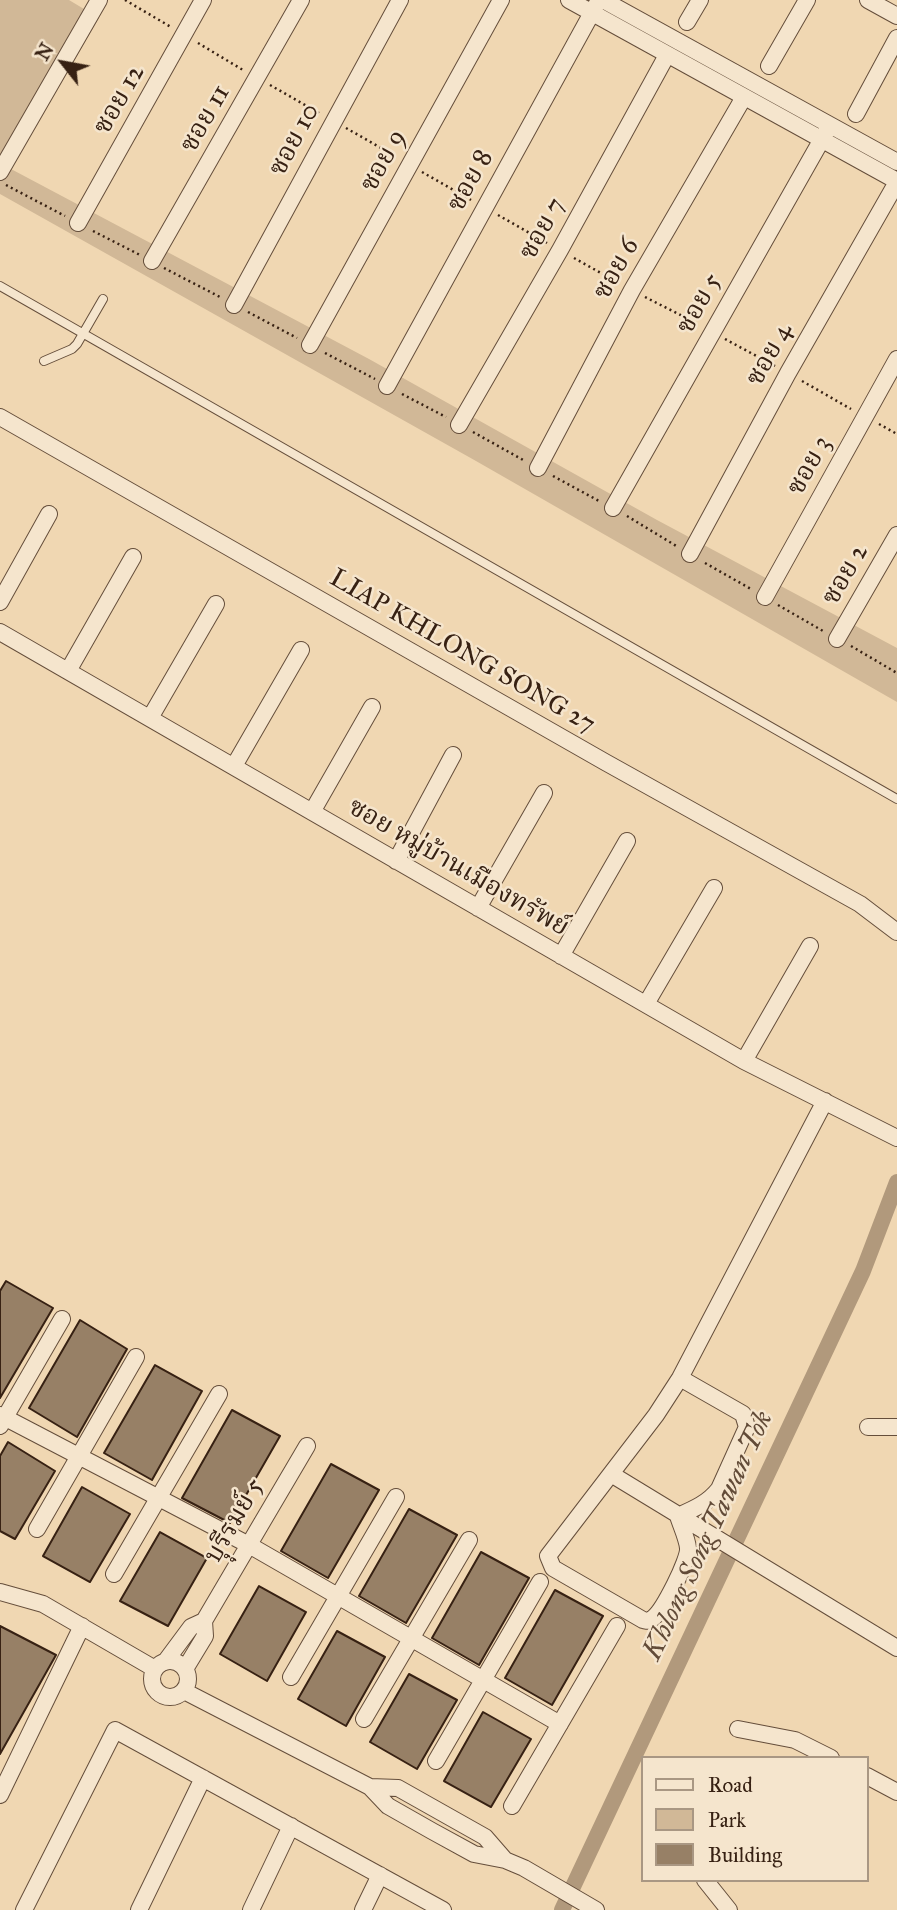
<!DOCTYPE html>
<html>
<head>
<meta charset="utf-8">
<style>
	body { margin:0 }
	#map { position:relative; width:897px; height:1910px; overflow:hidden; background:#f0d7b2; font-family:"IM FELL Great Primer",serif }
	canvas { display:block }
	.legend { position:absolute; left:641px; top:1756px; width:228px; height:126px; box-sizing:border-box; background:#f5e5cd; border:2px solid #a99783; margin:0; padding:9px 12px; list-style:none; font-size:21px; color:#372113 }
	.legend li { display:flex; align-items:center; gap:14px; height:35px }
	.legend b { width:35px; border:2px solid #a99783 }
	.north { position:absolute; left:28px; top:28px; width:70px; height:70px; -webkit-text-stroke:5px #f5e5cd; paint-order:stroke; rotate:301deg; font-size:19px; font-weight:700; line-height:28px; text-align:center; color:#372113 }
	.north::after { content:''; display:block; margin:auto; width:24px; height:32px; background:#372113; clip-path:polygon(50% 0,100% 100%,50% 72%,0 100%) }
</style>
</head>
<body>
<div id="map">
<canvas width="897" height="1910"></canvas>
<ul class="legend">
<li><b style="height:9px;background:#f5e5cd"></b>Road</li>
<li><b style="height:19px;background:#d1b897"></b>Park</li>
<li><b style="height:19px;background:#978066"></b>Building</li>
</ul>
<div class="north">N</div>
</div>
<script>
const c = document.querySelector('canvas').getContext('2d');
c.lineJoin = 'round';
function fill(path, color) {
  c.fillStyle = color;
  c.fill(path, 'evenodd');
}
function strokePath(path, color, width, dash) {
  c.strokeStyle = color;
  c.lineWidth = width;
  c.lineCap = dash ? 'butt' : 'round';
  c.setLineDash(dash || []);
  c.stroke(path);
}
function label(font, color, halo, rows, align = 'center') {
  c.font = font + ' "IM FELL Great Primer","Noto Serif Thai",serif';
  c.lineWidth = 5;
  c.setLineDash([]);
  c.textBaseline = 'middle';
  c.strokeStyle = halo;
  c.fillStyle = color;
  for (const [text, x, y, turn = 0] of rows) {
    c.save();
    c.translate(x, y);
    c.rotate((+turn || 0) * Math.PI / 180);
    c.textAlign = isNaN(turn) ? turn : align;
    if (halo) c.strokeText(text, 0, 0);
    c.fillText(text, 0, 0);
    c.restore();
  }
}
fill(new Path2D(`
	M0,0H69L99,18L11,169L369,359L657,520L897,648V702L476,461L0,194Z`), '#d1b897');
strokePath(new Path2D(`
	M562,1910L863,1271L897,1182`), '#b1997c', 16);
const building = new Path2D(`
	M6,1281L53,1308L0,1398V1291Z
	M80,1320L127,1349L77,1437L29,1408Z
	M155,1365L202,1391L152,1480L104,1453Z
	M232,1410L280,1436L230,1523L182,1498Z
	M8,1442L55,1471L15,1539L0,1531V1456Z
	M331,1464L379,1490L328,1578L281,1551Z
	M82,1487L130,1514L90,1582L43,1556Z
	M409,1509L457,1535L406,1623L359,1596Z
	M160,1532L207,1558L168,1626L120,1601Z
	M481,1552L529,1578L479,1665L432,1638Z
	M259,1586L306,1612L267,1681L220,1654Z
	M555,1590L603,1616L552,1705L505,1678Z
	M0,1626L56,1655L0,1754Z
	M337,1631L385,1657L346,1726L298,1699Z
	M409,1674L457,1700L417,1769L370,1742Z
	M483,1712L531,1739L491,1807L444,1781Z`);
fill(building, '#978066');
strokePath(building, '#372113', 2);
const service = new Path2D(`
	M0,286L897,799
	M44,361L72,349L77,344L103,299`);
const minor = new Path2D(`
	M569,0L897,181
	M603,0L897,162
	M868,0L897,16
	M687,22L700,0
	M769,66L807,0
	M856,114L897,38
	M0,172L99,0
	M78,223L203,0
	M152,261L301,0
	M234,305L400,0
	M310,345L501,0
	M387,386L599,0
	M0,417L605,762L860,904L897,932
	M459,425L560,250L667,55
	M538,468L632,290L744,97
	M613,508L830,125
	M690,554L788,373L897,182
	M765,597L897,359
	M0,602L49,514
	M0,632L744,1061L897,1138
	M837,639L897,535
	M68,671L133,557
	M150,718L216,604
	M234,766L301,650
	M312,812L372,707
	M396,861L453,755
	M478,908L544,793
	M561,956L627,841
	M646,1004L714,888
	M744,1061L810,946
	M680,1378L743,1414L747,1427L719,1489C708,1503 694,1509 678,1516C681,1526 687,1538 688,1548C689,1560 663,1611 653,1618C649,1622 648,1621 643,1620L553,1568L548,1556L656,1415L680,1378L825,1101
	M0,1415L249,1545L560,1724
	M0,1426L62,1319
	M868,1427H897
	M611,1474L897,1648
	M37,1529L136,1357
	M114,1574L219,1394
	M0,1592L43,1604L155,1669
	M152 1679a18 18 0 1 1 36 0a18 18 0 1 1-36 0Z
	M165,1662L191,1627L204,1621
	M185,1669L205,1636L204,1621L307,1446
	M291,1677L396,1497
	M184,1691L370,1787L388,1806L432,1831L474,1854L505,1860L524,1868L596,1910
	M364,1719L469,1540
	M738,1729L795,1740L831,1758
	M436,1761L540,1582
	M867,1776L897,1792
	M370,1787L398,1788L485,1837L505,1860
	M0,1795L82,1626
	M512,1806L617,1626
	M705,1880L729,1910
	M24,1910L115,1730L443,1910
	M139,1910L203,1778
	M251,1910L291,1826
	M363,1910L380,1875`);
strokePath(service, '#654e3b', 10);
strokePath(minor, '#654e3b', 18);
strokePath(new Path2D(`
	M125,0L171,27
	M198,43L243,70
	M270,85L319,113
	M346,128L395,156
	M422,172L471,200
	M6,185L65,216
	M498,215L547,243
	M93,231L140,255
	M574,258L617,282
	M164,268L220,297
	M645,297L698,324
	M248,312L297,338
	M725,339L775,366
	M325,353L375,379
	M802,381L851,409
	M402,394L446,417
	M879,424L897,434
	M473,432L525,461
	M553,476L599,501
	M627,516L678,547
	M705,563L751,589
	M778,605L823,631
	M851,646L897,673`), '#372113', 2.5, [2, 3.5]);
strokePath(service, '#f5e5cd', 8);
strokePath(minor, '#f5e5cd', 16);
label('26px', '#372113', '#f5e5cd', [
	["ซอย 12",120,100,-60],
	["ซอย 11",206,119,-60],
	["ซอย 10",295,140,-62],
	["ซอย 9",384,161,-61],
	["ซอย 8",471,181,-61],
	["ซอย 7",543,229,-61],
	["ซอย 6",617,269,-61],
	["ซอย 5",700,304,-61],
	["ซอย 4",770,355,-61],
	["ซอย 3",810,466,-61],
	["ซอย 2",846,575,-60],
	["LIAP KHLONG SONG 27",462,652,30],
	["ซอย หมู่บ้านเมืองทรัพย์",458,868,30],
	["บุุรีรมย์ 5",235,1521,-60]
]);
label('italic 28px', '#624b38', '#f5e5cd', [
	["Khlong Song Tawan Tok",709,1536,-65]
]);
</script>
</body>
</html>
